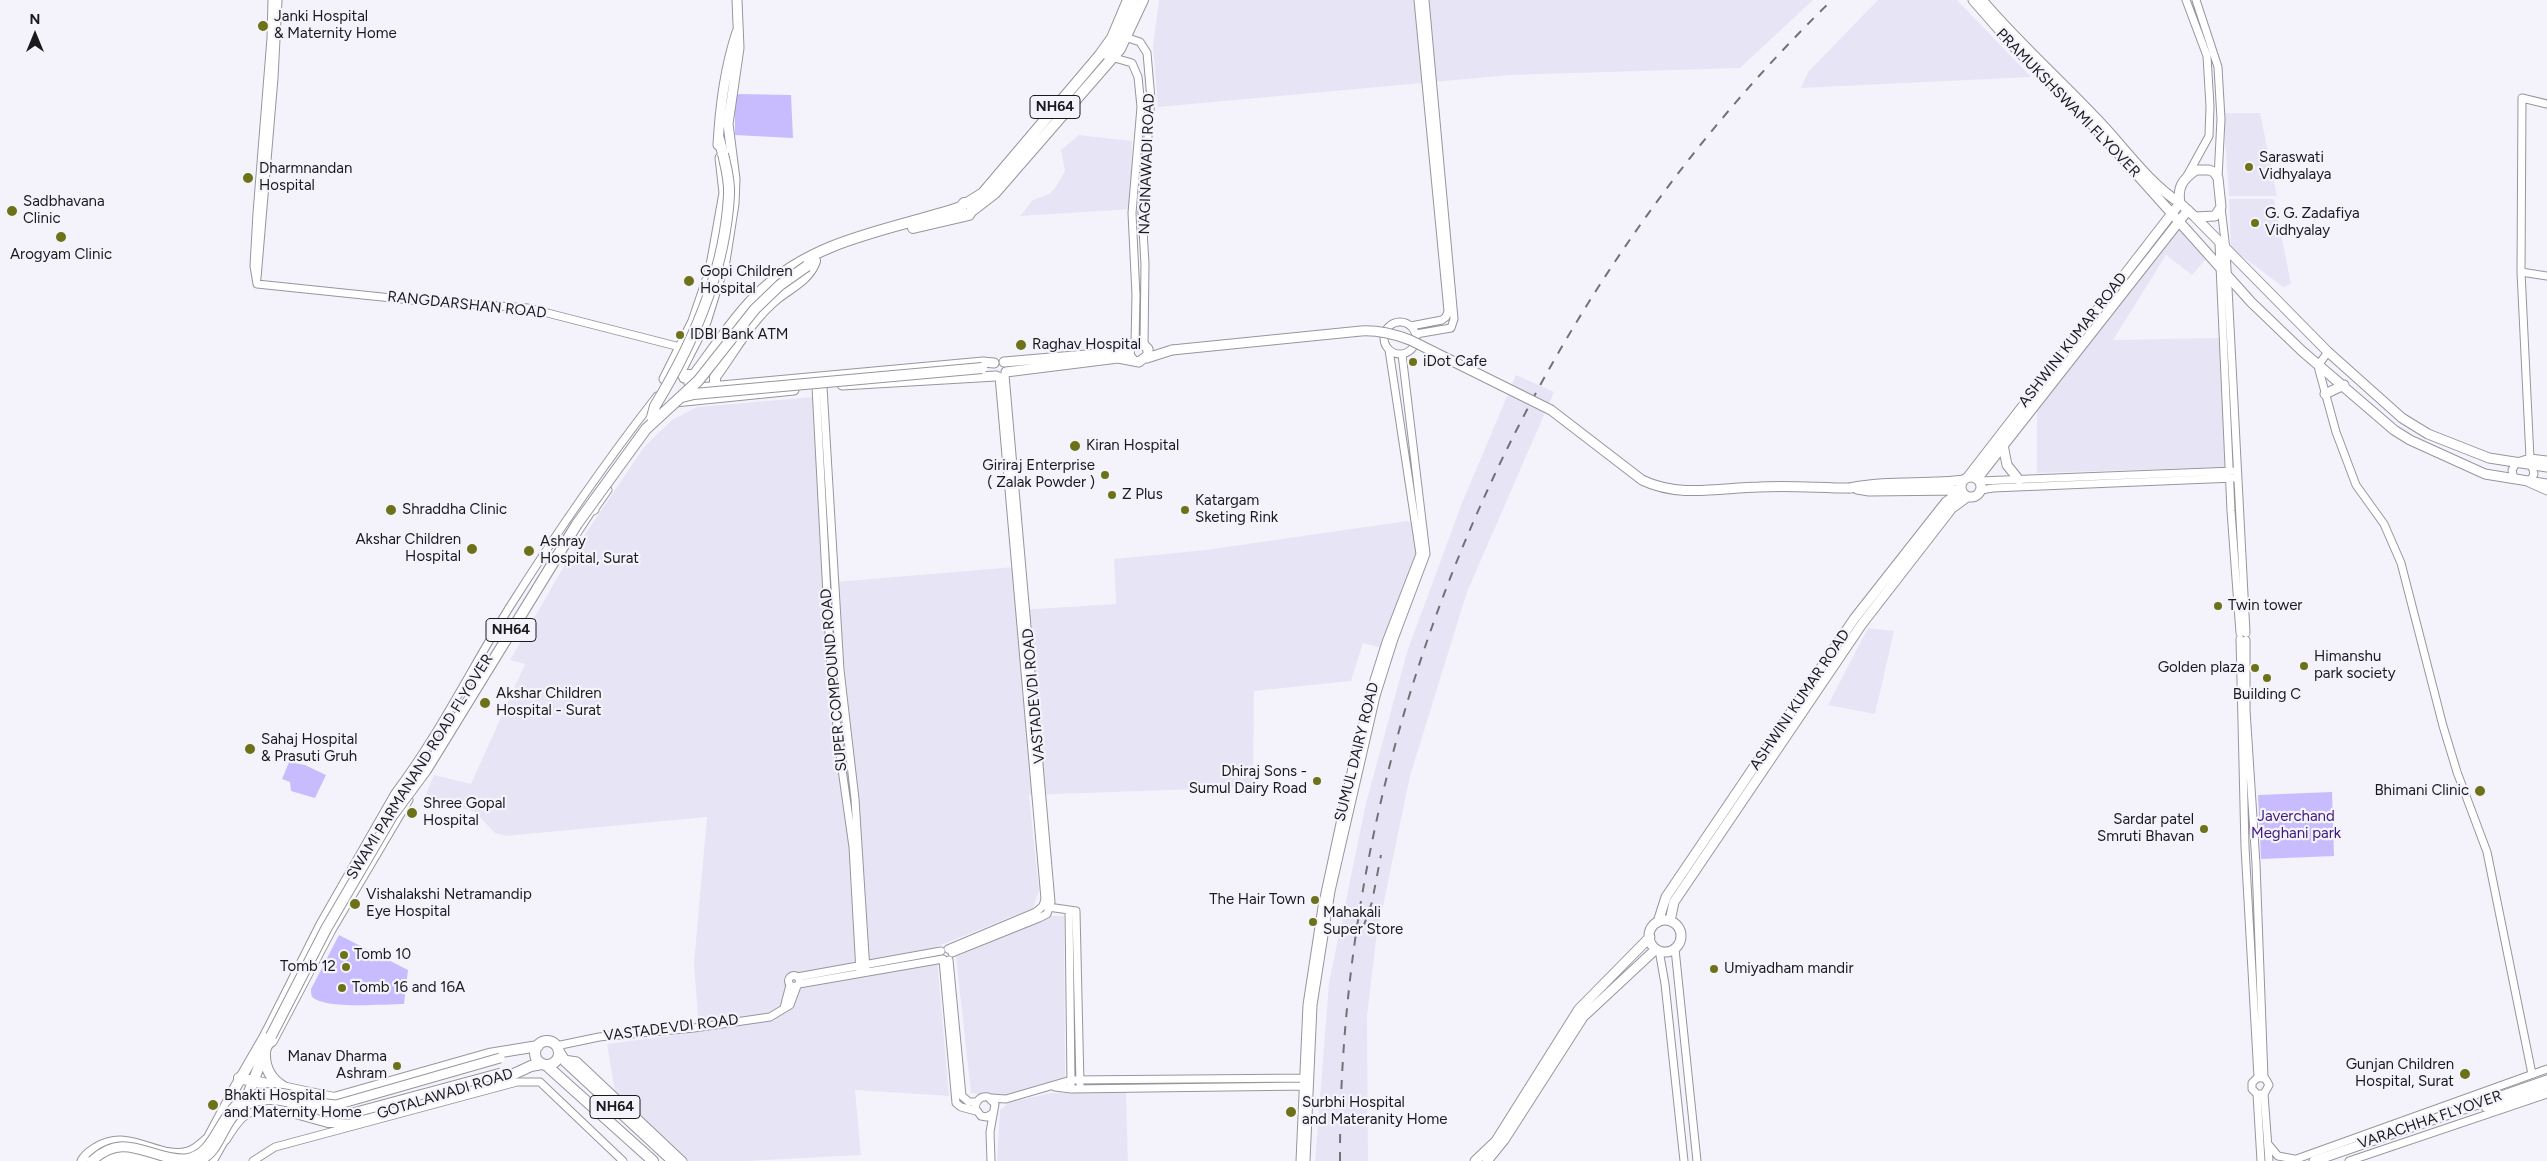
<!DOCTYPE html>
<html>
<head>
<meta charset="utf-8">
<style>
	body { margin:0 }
	#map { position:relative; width:2547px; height:1161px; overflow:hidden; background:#f4f3fc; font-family:Figtree,sans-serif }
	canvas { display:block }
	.north { position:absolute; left:10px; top:10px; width:50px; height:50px; -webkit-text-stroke:4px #f4f3fc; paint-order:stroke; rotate:0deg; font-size:14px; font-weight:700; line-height:20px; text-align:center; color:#1a191c }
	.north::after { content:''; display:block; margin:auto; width:18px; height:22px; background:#1a191c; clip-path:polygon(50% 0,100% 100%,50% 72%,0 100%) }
</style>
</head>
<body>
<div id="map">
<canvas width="2547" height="1161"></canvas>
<div class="north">N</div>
</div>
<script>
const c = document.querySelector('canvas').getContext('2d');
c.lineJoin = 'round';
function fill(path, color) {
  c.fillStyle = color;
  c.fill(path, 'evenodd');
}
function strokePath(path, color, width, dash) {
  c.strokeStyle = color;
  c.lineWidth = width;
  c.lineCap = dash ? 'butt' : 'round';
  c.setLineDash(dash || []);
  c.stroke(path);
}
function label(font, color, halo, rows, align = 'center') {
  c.font = font + ' Figtree,sans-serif';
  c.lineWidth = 4.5;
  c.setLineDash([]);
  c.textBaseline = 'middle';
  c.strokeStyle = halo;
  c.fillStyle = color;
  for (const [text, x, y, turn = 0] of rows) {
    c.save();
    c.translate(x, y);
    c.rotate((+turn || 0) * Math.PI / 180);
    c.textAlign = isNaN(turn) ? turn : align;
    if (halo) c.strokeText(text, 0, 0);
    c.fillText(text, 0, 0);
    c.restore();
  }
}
fill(new Path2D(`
	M1159,0H1813L1740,68L1510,75L1158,107L1153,46Z
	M1878,0H1957L2031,77L1801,88L1808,72Z
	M2223,113H2260L2277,196H2229Z
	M1079,135L1132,141L1133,209L1020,216L1033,200L1049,194L1056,187L1065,171L1061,150Z
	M2229,199H2274L2291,284L2283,287L2231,248Z
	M2178,228L2206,259L2192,275L2166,255L2113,340L2220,338L2226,467L2037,473V410Z
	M1516,375L1554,392L1467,592L1410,776L1376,940L1367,1016L1368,1161H1315L1329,983L1366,803L1407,652L1462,503Z
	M813,397L823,583L1014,567L1018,610L1116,604L1114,559L1206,550L1407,521L1415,524L1420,551L1381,648L1363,643L1351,681L1254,691L1253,787L1029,795L1039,890L1033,908L936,947L949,1096L855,1090L861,1155L747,1161H683L615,1092L607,1044L699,1032L694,963L707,817L506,836L495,833L475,812L436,801L426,794L434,775L471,784L525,664L510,660L567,561L644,447L672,420L697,407Z
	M1868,628L1894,631L1875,714L1828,705Z
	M1052,916H1064L1065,1077L1002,1096L971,1093L956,957Z
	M1052,1093H1126L1128,1161H997L1000,1110L1010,1102Z`), '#e7e5f5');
fill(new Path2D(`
	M740,94L791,95L793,138L735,135V95Z
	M289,762L305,765L326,775L315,798L291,791L290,782L282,779Z
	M2332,792L2334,856L2261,859L2258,795Z
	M339,935L408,970L404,1004C384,1004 332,1009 315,999C311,997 311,993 311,989Z`), '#c9bcfe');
const minor = new Path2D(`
	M272,0L271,38L257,213L254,266L257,284L411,300L528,308L680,347
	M2186,0L2207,56L2210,106L2209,136L2187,176
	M2196,0L2218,67L2221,119L2218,178
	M1122,36L1140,42L1147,53L1151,99L1142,212L1145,264L1144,345
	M1101,54L1132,63L1138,77L1141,107L1132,213L1136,295L1135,344
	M2221,207L2226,250L2246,633
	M2219,243L2231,511L2240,633
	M2521,272L2547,276
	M257,278L274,78L278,0
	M1384 338a16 16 0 1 1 32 0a16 16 0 1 1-32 0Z
	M1411,326L1442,320L1446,317L1448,311L1418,0
	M1416,334L1451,328L1454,319L1425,0
	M2328,352L2319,364V370L2336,432L2356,485L2384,524L2401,563L2443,726L2457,772L2487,852L2532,1074
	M816,387L831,671L841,762L853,847L860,972
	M823,387L840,670L855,799L866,971
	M2514,479L2512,470L2517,462L2530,458L2547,460
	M1979,481L2234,471
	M2530,481L2534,474L2530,458L2521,272L2522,98L2547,104
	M2529,483L2547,491
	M1979,494L1981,490L1993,488L2234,478
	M594,510L608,490
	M572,541L591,512L595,510
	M2240,639L2245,847L2258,1077
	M2246,640V710L2256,864L2264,1078
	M1048,907L1076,911L1080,1084
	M1069,911L1071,1084
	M948,949L1036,912L1043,906L1045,899L999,376
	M1675,949L1697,1161
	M1659,950L1665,984L1684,1161
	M952,953L1039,918L1047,914L1051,902L1005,375
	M943,960L956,1103L961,1107L976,1111
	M949,960L962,1096L969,1102H976
	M788.5 981a5.5 5.5 0 1 1 11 0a5.5 5.5 0 1 1-11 0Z
	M797,977L941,951
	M799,984L943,959
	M784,1008L790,985
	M265,1033L320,924L395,793C439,735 471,669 509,608C555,535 604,464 657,396
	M556,1046L599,1037L694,1028L770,1017L790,1005L797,986
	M266,1047L273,1042L332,930L409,800
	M564,1059L577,1061L683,1161
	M1055,1087L1071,1089L1306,1086
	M2257,1094L2261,1161
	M2264,1094H2257L2252,1089V1083L2257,1078H2265L2269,1085L2264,1094L2269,1161
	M991,1098L1006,1099L1071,1080L1307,1078
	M2268,1144L2278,1156L2294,1159
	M253,1161L275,1147L517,1082H540L623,1161
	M991,1161L990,1132L995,1104L988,1097C981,1096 976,1100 975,1108L981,1116L987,1117L993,1113
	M1300,1161L1307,1005L1322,907L1355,754L1374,680L1386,642L1420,554L1389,350
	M1306,1161L1313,1005L1331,891L1376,696L1394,639L1426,554L1402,354
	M2291,1161L2547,1069
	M2349,1161L2547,1094`);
const major = new Path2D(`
	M1973,0L2014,47L2089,121L2251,302L2302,351L2394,430L2410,440L2485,474L2547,484
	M1123,28L1133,0
	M1110,50L1128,24
	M718,145C720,107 725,68 737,32
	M2196,170H2209L2214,172L2218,178L2221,207L2215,216L2195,217L2180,203C2177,187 2183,179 2196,170Z
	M2195,217L2327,351L2402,418L2428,434L2489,458L2547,467
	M1147,358L1172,350
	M1004,362L1121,352L1130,348
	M1006,372L1118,358L1139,362L1148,355V349L1144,345L1135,344L1130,348L1129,355L1133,360
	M684,378L682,369L706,322L725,261L734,204L735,179L728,124L739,48L737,0
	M664,379L693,321L710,271L724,193L720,158
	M689,383L699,388L983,362L994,363
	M842,385L996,376
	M2325,394L2344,385
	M675,402L794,390
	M2003,445L2007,465L2019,480
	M1961 487a10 10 0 1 1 20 0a10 10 0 1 1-20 0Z
	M1967,478L2180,203C2147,182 2122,144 2094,116C2057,77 2017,41 1982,0
	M1977,479L2188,210
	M1850,488C1888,480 1926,485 1964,480
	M1857,489L1869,491L1961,490
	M1649 936a16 16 0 1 1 32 0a16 16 0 1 1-32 0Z
	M1670,921L1674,902L1862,624L1952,508L1967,497
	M1658,922L1666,897L1854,619L1946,502L1962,491
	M2486,1107L2547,1086
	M206,1142L231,1095
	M82,1161C86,1154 90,1152 96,1148C130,1127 158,1161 188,1152C196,1150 201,1144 207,1139
	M102,1161L120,1154L156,1161
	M114,1161H128
	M212,1161L228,1133
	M1475,1161L1496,1141L1579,1009L1650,937
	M1487,1161L1504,1140L1583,1017L1656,949
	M2314,1161L2547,1080`);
const highway = new Path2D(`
	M719,139L723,154
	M967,203L983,193L1099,56L1112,38L1128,0
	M973,210L995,193L1120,49L1143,0
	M913,228L969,215L973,208L969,203H964L961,207L962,213L965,215
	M683,375H694C716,346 736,314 763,289C818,238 892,230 961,207
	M715,386V377C734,351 752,318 777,298C791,287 809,279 815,261
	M268,1031L231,1095L328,1122H354L503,1079L531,1066L542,1064
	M535 1053a12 12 0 1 1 24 0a12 12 0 1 1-24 0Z
	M265,1051C264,1067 270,1079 284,1087
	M559,1052L565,1061L673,1161
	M546,1065L653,1161
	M239,1078L334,1098L489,1054L538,1046
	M246,1100L268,1043
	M225,1139C235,1123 245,1107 266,1107`);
strokePath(minor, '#97969e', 9);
strokePath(major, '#97969e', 11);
strokePath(highway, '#97969e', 12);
strokePath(minor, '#fff', 7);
strokePath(major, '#fff', 9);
strokePath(highway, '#fff', 10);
strokePath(new Path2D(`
	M1363,928L1372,902L1381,855
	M1340,1161C1338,728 1523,301 1832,0`), '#727176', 2, [9, 9]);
const majorBridge = new Path2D(`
	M1172,350L1361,331C1379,330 1394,334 1410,340L1551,410L1642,480C1679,498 1719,488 1759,487C1789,485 1820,488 1850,488
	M92,1161C125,1129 151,1161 186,1159C223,1153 216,1098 264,1093C289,1090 312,1104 336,1105L500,1058
	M199,1161C220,1151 221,1128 236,1113C267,1081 313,1116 349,1114L501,1073`);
const highwayBridge = new Path2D(`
	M682,397L694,394L982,368
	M652,417L655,406C694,342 725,271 729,195C730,181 726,167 723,154
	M271,1036L326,929L392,816L426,770L577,524L646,429L698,381L755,309L780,285L807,266`);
strokePath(majorBridge, '#97969e', 11, []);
strokePath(highwayBridge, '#97969e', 12, []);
strokePath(majorBridge, '#fff', 9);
strokePath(highwayBridge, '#fff', 10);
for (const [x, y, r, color] of [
	[263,26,6,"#6d7219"],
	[2249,167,5,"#6d7219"],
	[248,178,6,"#6d7219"],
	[12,211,6,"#6d7219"],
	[2255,223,5,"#6d7219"],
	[61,237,6,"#6d7219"],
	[689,281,6,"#6d7219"],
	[680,335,5,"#6d7219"],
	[1021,345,6,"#6d7219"],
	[1413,362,5,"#6d7219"],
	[1075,446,6,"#6d7219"],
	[1105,475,5,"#6d7219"],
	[1112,495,5,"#6d7219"],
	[391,510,6,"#6d7219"],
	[1185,510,5,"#6d7219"],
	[472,549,6,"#6d7219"],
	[529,551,6,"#6d7219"],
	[2218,606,5,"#6d7219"],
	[2304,666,5,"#6d7219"],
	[2255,668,5,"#6d7219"],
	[2267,678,5,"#6d7219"],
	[485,703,6,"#6d7219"],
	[250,749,6,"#6d7219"],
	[1317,781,5,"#6d7219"],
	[2480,791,6,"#6d7219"],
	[412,813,6,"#6d7219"],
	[2204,829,5,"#6d7219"],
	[1315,900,5,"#6d7219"],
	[355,904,6,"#6d7219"],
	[1313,922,5,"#6d7219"],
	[344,955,5,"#6d7219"],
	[346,967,5,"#6d7219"],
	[1714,969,5,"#6d7219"],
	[342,988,5,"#6d7219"],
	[397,1066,5,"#6d7219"],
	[2465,1074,6,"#6d7219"],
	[213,1105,6,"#6d7219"],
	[1291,1112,6,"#6d7219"]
]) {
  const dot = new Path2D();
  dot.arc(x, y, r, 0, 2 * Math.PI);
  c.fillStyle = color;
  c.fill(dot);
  strokePath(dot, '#f4f3fc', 2);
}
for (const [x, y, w] of [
	[1055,107,50],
	[511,630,50],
	[615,1107,50]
]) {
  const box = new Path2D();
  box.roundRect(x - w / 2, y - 11.5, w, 23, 4);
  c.fillStyle = '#f4f3fc';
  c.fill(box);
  strokePath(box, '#1a191c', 1);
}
label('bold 14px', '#1a191c', null, [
	["NH64",1055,107],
	["NH64",511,630],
	["NH64",615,1107]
]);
label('15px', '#1a191c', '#f4f3fc', [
	["Janki Hospital",274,17],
	["& Maternity Home",274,34],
	["Saraswati",2259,158],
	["Vidhyalaya",2259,175],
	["Dharmnandan",259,169],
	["Hospital",259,186],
	["Sadbhavana",23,202],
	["Clinic",23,219],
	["G. G. Zadafiya",2265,214],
	["Vidhyalay",2265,231],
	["Arogyam Clinic",61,255,"center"],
	["Gopi Children",700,272],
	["Hospital",700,289],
	["IDBI Bank ATM",690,335],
	["Raghav Hospital",1032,345],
	["iDot Cafe",1423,362],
	["Kiran Hospital",1086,446],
	["Giriraj Enterprise",1095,466,"right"],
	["( Zalak Powder )",1095,483,"right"],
	["Z Plus",1122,495],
	["Katargam",1195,501],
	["Sketing Rink",1195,518],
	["Shraddha Clinic",402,510],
	["Akshar Children",461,540,"right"],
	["Hospital",461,557,"right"],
	["Ashray",540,542],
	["Hospital, Surat",540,559],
	["Twin tower",2228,606],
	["Himanshu",2314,657],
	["park society",2314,674],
	["Golden plaza",2245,668,"right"],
	["Akshar Children",496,694],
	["Hospital - Surat",496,711],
	["Building C",2267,695,"center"],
	["Sahaj Hospital",261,740],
	["& Prasuti Gruh",261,757],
	["Dhiraj Sons -",1307,772,"right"],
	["Sumul Dairy Road",1307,789,"right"],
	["Bhimani Clinic",2469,791,"right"],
	["Shree Gopal",423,804],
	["Hospital",423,821],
	["Sardar patel",2194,820,"right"],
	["Smruti Bhavan",2194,837,"right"],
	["Vishalakshi Netramandip",366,895],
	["Eye Hospital",366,912],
	["The Hair Town",1305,900,"right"],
	["Mahakali",1323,913],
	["Super Store",1323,930],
	["Tomb 10",354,955],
	["Tomb 12",336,967,"right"],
	["Umiyadham mandir",1724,969],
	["Tomb 16 and 16A",352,988],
	["Manav Dharma",387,1057,"right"],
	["Ashram",387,1074,"right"],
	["Gunjan Children",2454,1065,"right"],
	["Hospital, Surat",2454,1082,"right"],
	["Bhakti Hospital",224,1096],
	["and Maternity Home",224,1113],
	["Surbhi Hospital",1302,1103],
	["and Materanity Home",1302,1120]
], 'left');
label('15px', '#1a191c', '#f4f3fc', [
	["PRAMUKSHSWAMI FLYOVER",2068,103,46],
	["NAGINAWADI ROAD",1147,164,-88],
	["RANGDARSHAN ROAD",467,305,6],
	["ASHWINI KUMAR ROAD",2073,340,-52],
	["SUPER COMPOUND ROAD",834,680,-95],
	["VASTADEVDI ROAD",1034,696,-95],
	["ASHWINI KUMAR ROAD",1800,700,-56],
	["SUMUL DAIRY ROAD",1357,752,-76],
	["SWAMI PARMANAND ROAD FLYOVER",420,767,-58],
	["VASTADEVDI ROAD",671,1028,-7],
	["GOTALAWADI ROAD",445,1094,-17],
	["VARACHHA FLYOVER",2430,1120,-19]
]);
label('15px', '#3d177b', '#f4f3fc', [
	["Javerchand",2296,817],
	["Meghani park",2296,834]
]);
</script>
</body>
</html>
